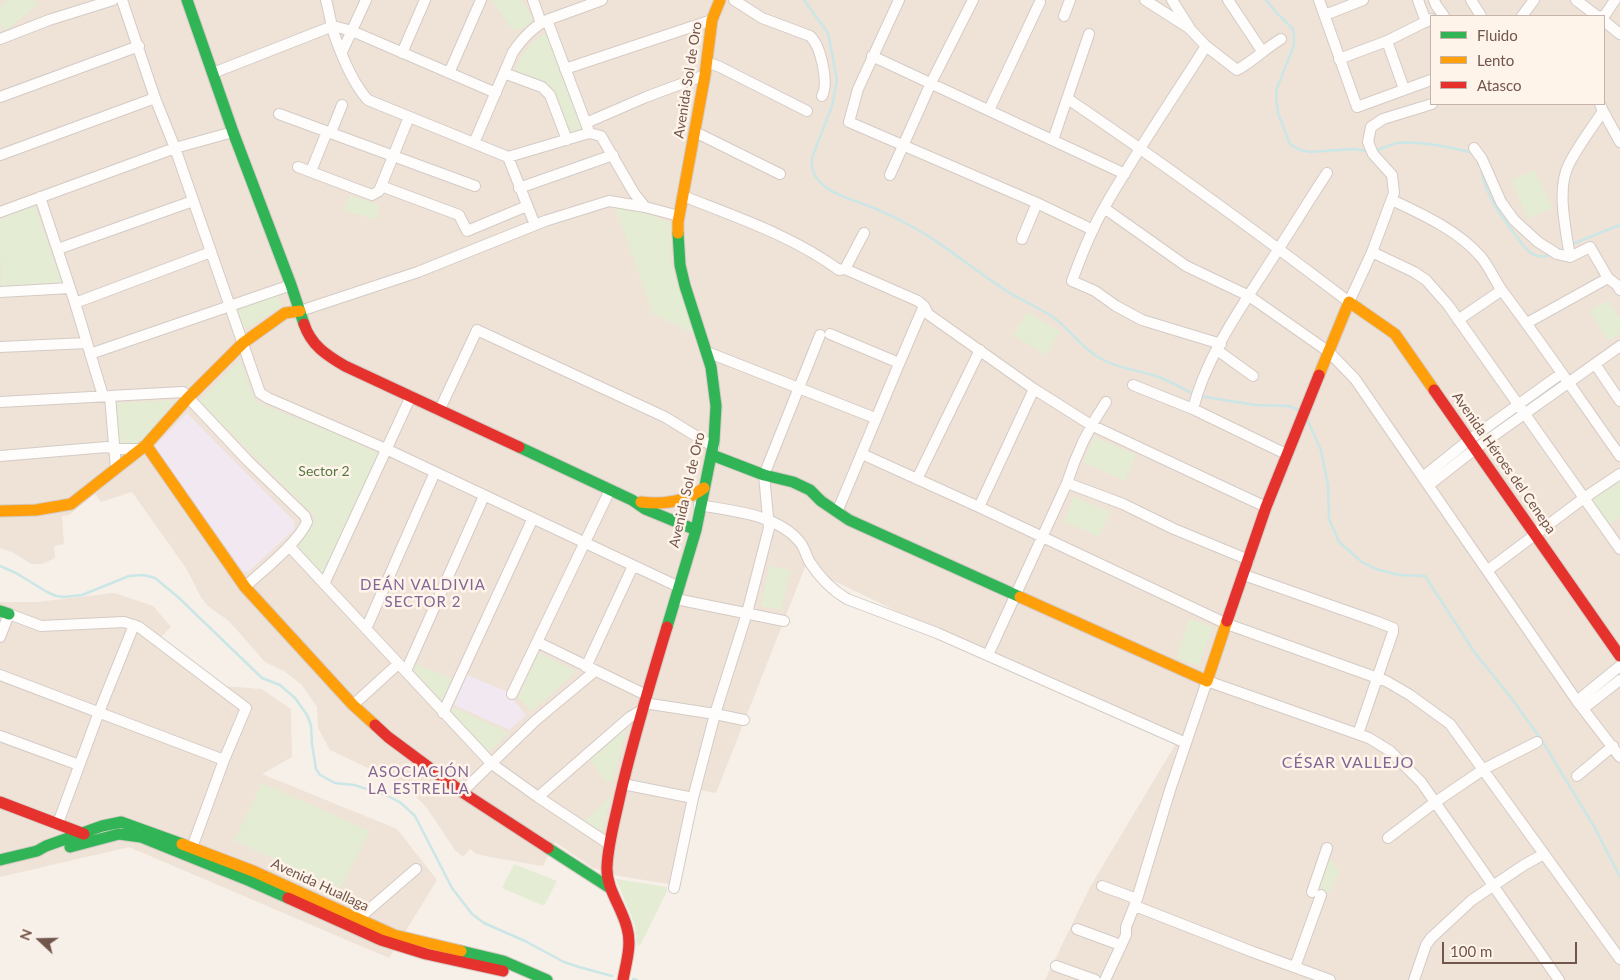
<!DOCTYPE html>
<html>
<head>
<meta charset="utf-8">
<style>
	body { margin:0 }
	#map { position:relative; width:1620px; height:980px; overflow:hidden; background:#f6f0e9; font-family:Lato,sans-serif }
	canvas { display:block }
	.legend { position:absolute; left:1430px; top:15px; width:175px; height:90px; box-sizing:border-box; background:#fef4ea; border:1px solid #c6b4aa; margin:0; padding:6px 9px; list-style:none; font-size:15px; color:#72554b }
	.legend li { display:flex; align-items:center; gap:10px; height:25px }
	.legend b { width:25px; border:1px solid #c6b4aa }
	.north { position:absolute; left:15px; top:915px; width:50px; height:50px; -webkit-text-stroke:4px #fef4ea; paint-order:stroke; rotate:291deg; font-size:14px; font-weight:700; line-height:20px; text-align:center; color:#72554b }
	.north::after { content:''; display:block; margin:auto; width:18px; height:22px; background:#72554b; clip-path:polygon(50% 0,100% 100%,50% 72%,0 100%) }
	.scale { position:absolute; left:1442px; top:942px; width:135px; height:22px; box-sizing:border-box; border:2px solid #72554b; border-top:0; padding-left:6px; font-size:15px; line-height:18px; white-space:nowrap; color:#72554b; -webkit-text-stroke:4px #fef4ea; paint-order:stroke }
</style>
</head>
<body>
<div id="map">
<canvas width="1620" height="980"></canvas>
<ul class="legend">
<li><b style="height:6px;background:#30b455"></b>Fluido</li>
<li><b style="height:6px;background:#ff9f0a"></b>Lento</li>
<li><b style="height:6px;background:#e5322d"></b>Atasco</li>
</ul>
<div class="north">N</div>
<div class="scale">100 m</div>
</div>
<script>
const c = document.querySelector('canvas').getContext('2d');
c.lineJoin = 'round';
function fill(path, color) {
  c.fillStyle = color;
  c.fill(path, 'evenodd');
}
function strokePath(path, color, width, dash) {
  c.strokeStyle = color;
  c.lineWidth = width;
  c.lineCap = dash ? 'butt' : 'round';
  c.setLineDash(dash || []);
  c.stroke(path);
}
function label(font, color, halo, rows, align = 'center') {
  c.font = font + ' Lato,sans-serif';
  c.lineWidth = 5;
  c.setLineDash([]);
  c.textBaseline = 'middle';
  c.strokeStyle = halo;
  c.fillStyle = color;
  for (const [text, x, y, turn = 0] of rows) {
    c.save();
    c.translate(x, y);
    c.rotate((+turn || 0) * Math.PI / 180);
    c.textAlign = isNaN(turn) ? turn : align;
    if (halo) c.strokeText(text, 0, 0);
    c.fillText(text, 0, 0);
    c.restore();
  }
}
fill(new Path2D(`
	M0,0H1620V980H1045L1090,887L1175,745L805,567L716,793L701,790L669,884L619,876L593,868L555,842L543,866L489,857L477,854L470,849L463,857L455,850L427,808L406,786L330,750L318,728L317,707L302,685L284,671L265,662L229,621L208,606L202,599L186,568L132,492L101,502L95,494L69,515L62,516L64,544L54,546L55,558L42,564H31L14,553L0,548ZM1431,16H1604V104H1431Z
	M114,593L153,606L171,627L161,637L224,686L261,689L291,709L292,757L262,774L397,829L437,880L389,958L129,847L0,877V602H37Z`), '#efe2d6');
fill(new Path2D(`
	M187,413L294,521L295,529L248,572L243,571L154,447Z
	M467,675L506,691L526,715L510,730L454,705Z`), '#f1e8f1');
fill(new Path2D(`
	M8,0H34L38,4L6,31L0,24V7Z
	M491,0H521L533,18L527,27L513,30Z
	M546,33L582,128L569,133L554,92L549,85L514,72C521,55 529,42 546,33Z
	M1535,170L1552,208L1528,219L1511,180Z
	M350,195L380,205L375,220L344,210Z
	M633,195L655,217L671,223V264L694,334L653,314L614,204Z
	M35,206L63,284L1,289L0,219Z
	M277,294L282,306L246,329L244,328L236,309Z
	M1608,300L1620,319V334L1608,341L1590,311Z
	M1027,312L1060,332L1046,355L1013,335Z
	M240,360L256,402L337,434L379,454L323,573H321L297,548L315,517L199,401Z
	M176,400L152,428L150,433L137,444H119L115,403Z
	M1094,437L1136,455L1125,481L1083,462Z
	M1620,478V517L1607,526L1589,499Z
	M1074,497L1110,512L1099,537L1064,521Z
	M769,566L790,570L782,610L761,606Z
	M1189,619L1213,627L1199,666L1176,658Z
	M539,653L574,670L575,673L532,711L518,697Z
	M414,663L452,679L442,701L412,669Z
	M453,707L509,733L489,752L451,711Z
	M628,724L613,781L606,782L588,757Z
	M262,783L370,831L341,888L234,841Z
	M612,795L601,833L584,821Z
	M1329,857L1339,872L1329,892L1326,893L1316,890Z
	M514,864L557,881L544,906L502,888Z
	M616,879L667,887V891L641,944L637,946L635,925Z`), '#e4ecd4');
strokePath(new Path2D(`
	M804,0L828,33L837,80L832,106L812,158C808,191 852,199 874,208C885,213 895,217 905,223C943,242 974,271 1010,293C1023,301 1037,307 1050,315C1068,326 1080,347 1098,357C1116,368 1137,370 1156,376C1169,380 1181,388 1194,394
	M1266,0L1277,13L1293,29L1294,35V45L1277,88L1276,96L1278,113L1290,144L1300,150L1310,152L1353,149L1368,151
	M1376,150C1384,149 1390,144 1398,143C1419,141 1453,148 1473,153
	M1481,168C1485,195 1501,216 1517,237C1522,243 1526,251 1533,254C1540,258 1545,257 1552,254
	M1570,245L1620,225
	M1199,396L1255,405L1289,406L1299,410
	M1306,417L1321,450L1328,485L1329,519L1339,542L1362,562L1376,569L1399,575L1425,576L1475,653L1509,695L1541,739L1595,828L1620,877
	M0,566L16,573L47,592L56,596L64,597L82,595L129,576L144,575L155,578L178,597L262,678L280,685L295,698L307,715L311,725L312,744L316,769L320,775L335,783L354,785L386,795L401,803L415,816L452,888L472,914L484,923L525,941L564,962L579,967L612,976
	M633,979L637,980`), '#cbe6e6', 2.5);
const street = new Path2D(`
	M122,0L155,98L175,148L260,393L268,398L386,449L679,587
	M326,0C329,11 331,24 334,34C341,54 354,85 368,100L508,157L589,133L601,136L634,193L645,207L679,216
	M533,0L541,23
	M734,0L762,18L810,36C821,46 829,83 822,96
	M899,0L858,89L849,122L1037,203L1093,230
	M1145,0L1189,28L1206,46L1237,70C1253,61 1266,48 1281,39
	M1172,0L1189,27
	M1228,0L1262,51
	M1319,0L1357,107L1431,80
	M1418,0L1426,22
	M1434,0L1436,5L1444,16
	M1471,0L1481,16
	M1576,0L1597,16
	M1325,15L1363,0
	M1064,16L1070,0
	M1522,16L1534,0
	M1602,16L1605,15L1615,0
	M547,20L588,129
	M1604,21L1620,34
	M0,39L49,20L113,0
	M1387,41L1404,89
	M1206,46C1172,100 1136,152 1104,208C1091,231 1081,256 1072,281L1095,291L1116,306L1142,320L1221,344
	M342,52L366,0
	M402,53L425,0
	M872,56L1125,174
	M1339,59L1387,41L1431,19
	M707,62L720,67L807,111
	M565,69L712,20
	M213,73L333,26L352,31L496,93
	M449,73L481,0
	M504,73L542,87L550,95L567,140
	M0,97L139,46
	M1068,99C1164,164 1257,232 1349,302L1372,252L1394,193L1392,175L1373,154L1368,142L1371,127L1383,119L1432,104
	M989,110L1040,2
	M1603,111L1620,142
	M279,114L475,186
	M586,123L646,97L705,75
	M695,132L780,174
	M1053,140L1089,34
	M474,143L513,52C522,39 532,27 547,20L602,0
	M1474,148L1482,159L1501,202L1514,220L1538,242L1557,254L1570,257L1590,247L1608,278L1617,285L1620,290
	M0,155L155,98
	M508,157L535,225
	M298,167L372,195L379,191L409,117
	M311,171L326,134L332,130L342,105
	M890,175L931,83L973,0
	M381,186L459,215L467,231L527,206
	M519,188L613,155
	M683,196C736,217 793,236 839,270L845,269L918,301L924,306L928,314L1034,389L1091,425L1266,507
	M40,197L75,303L103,396
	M1392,200C1422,214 1459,231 1481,257C1490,268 1495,281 1503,292C1544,346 1581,401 1620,456
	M1104,208L1186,266L1249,296L1329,352L1355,379L1577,701L1620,757
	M0,212L175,148L233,132
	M1022,239L1037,203
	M58,249L193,201
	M1372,252L1414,272L1426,280L1448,305L1620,549
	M1570,257C1566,230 1556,189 1569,164C1578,146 1592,128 1603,111L1600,104
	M845,269L864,233
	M0,292L70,288
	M75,303L211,252
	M300,311L418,272L545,221L609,201L645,207
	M1458,320L1502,290
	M1527,323L1608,278
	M830,334L899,363
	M0,347L87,343
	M1217,350L1253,376
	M707,352L875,418
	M90,354L291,285
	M1595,364L1620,401
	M1133,385L1193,409L1286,454
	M110,396L116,469
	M0,402L183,392L248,461L305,516L307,522C297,544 263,570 245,587
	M440,409L477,330L665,417L714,447
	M1193,409C1205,360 1238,312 1265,270C1286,238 1306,205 1327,173
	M862,454L979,507L1227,624L1386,681L1410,695L1450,724L1620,959
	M0,456L107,447L114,449H141
	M1423,477L1469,440L1562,373
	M917,479L980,350
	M1067,483L1123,504L1174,529L1249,560
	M1429,485L1475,449L1620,346
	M699,505C732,511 776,514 799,541C804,546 806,555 809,561C819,577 832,590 847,599L937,633L1186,743
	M979,507L1034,389
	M837,512C866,444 894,374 924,306
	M289,546L492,764L538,797L609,844
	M1488,570L1584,498L1620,474
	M1244,575L1375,621L1393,628V632L1358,734
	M324,584L411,396
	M676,599L784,621
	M366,629L435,472
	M0,637L9,614L41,626L124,622L139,627L246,708L224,760L190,853
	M537,642L646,695
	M988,655L1067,483C1076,454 1089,427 1106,402
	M586,667L633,566
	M406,671L484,496
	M0,675L224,760
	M512,694L610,490
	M1577,701L1620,666
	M644,703L715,714L744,720
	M353,705L398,664
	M1584,708L1620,680
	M443,713L533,518
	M0,736L79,765
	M1577,776L1613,746
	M623,784L693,798
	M462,792L535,721L595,671
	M538,797L630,717L642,710
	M58,823L99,712L134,625
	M1388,838L1434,803L1484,769L1537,742
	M1102,886L1137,899
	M674,888L693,798L715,714L747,613L769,528L764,475L820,335
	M1312,892L1327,848
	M1135,906L1253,952L1330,980
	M355,923L358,919L416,869
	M1077,929L1115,943
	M1056,966L1095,980
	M1295,967L1321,895
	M1105,980L1126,935V927L1137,899L1170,790L1207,681L1369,738L1390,751L1421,782L1559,980
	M1414,980L1426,945L1431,938L1472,900L1524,865L1544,854`);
const fast = new Path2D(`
	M187,0L233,132L291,285L304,324
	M519,447L632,500L645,509L696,530
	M712,455L764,475L793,482L810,490L821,501L849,520L1020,597
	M0,611L9,614
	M667,627L696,530L714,441L716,406L711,367L685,286L680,265L678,233
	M70,847L119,834L141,837L250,881L288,898
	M548,848L610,888
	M0,860L37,851L46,846L102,826L121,822L182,844
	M461,951L503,961L547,980`);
const slow = new Path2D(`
	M678,233V222L705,75L712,20L720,0
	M1319,375L1349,302L1395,334L1434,390
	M146,445L245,587L353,705L375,725
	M641,502C664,505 685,502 704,488
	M0,511L36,510L71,504L146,445L188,398L243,343L285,313L300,311
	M1020,597L1207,681L1227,621
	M182,844L253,871L394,935L461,951`);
const jam = new Path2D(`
	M304,324C311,345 326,355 345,366L519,447
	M1434,390L1620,656
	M1227,621L1266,507L1319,375
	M375,725L388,737L462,792L548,848
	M0,802L84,834
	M288,898L381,940L426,954L503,971
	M623,980C626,963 632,945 627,928C622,907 606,889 607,867C608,843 615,820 620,796C633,739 650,683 667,627`);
strokePath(street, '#d4cbc6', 12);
strokePath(fast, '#d5cbc6', 13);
strokePath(slow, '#d5cbc6', 13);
strokePath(jam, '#d5cbc6', 13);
strokePath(street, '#fefdfc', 10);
strokePath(fast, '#30b455', 11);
strokePath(slow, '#ff9f0a', 11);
strokePath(jam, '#e5322d', 11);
label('14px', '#72554b', '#fef4ea', [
	["Avenida Sol de Oro",688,80,-81],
	["Avenida Héroes del Cenepa",1504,463,55],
	["Avenida Sol de Oro",687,490,-77],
	["Avenida Huallaga",320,885,25]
]);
label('14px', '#577843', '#fef4ea', [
	["Sector 2",324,471]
]);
c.letterSpacing = '1px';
label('15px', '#826696', '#fef4ea', [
	["DEÁN VALDIVIA",423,585],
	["SECTOR 2",423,602],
	["ASOCIACIÓN",419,772],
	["LA ESTRELLA",419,789]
]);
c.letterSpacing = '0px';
c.letterSpacing = '1px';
label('16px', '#826696', '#fef4ea', [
	["CÉSAR VALLEJO",1348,763]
]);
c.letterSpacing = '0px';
</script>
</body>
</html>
